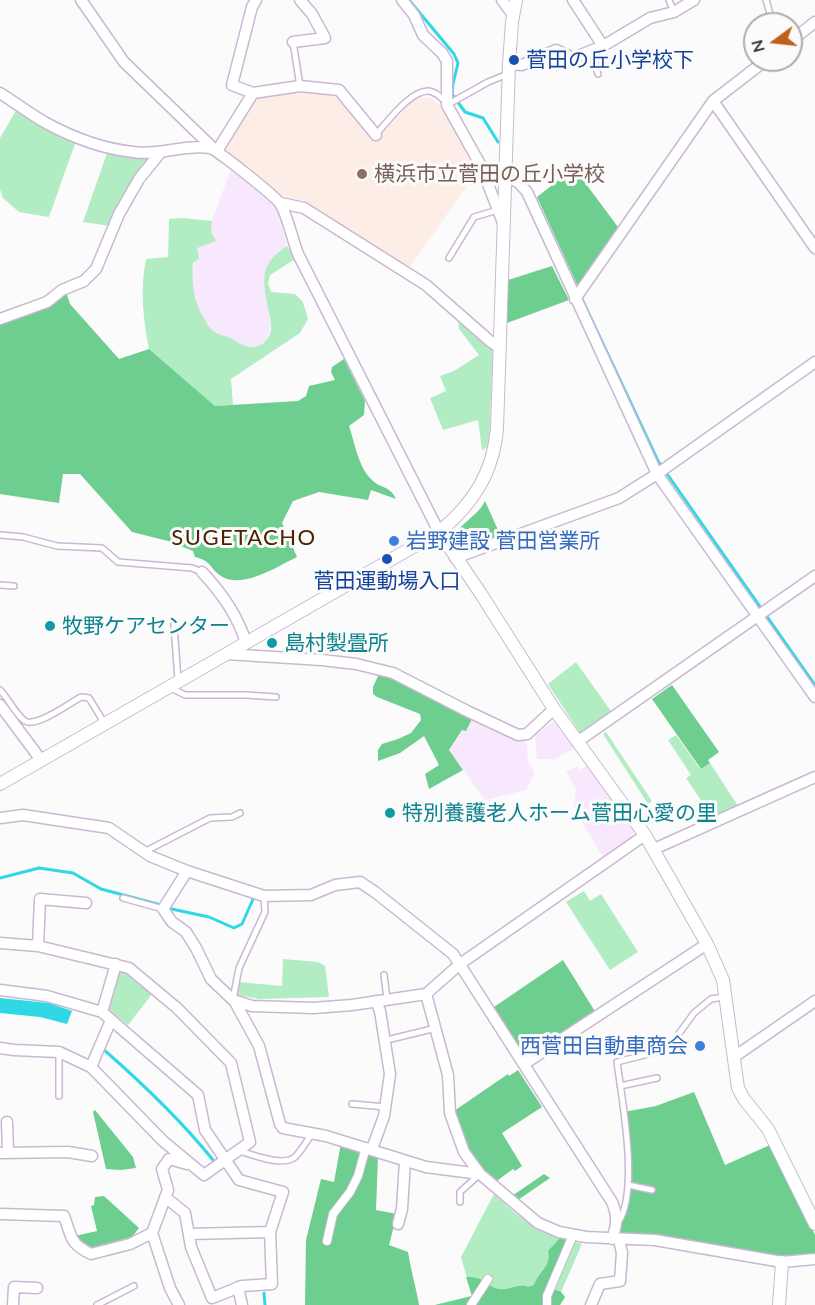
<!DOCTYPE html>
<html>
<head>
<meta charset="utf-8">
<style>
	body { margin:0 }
	#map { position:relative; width:815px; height:1305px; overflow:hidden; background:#fbfbfb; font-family:Lato,sans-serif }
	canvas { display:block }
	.north { position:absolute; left:743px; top:12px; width:60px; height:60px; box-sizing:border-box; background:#fbfbfb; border:2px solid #afacb1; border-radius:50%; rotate:255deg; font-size:16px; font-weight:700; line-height:24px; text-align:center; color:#3e3641 }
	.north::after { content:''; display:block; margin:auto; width:21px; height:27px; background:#be6017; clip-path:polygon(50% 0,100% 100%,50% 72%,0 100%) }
</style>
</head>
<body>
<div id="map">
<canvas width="815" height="1305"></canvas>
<div class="north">N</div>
</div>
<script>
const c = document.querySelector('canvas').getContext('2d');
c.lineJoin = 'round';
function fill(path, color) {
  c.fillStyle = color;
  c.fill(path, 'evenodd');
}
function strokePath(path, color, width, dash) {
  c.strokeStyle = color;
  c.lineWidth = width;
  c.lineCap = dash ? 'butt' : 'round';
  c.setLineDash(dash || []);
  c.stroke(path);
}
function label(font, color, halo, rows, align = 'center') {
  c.font = font + ' Lato,"Noto Sans JP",sans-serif';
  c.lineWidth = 6;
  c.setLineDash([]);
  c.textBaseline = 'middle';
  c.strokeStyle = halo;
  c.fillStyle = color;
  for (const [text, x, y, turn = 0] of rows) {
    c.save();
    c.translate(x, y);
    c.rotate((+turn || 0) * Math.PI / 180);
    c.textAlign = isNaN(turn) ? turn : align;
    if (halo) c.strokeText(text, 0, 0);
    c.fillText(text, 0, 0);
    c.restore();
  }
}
fill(new Path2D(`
	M231,169L270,200L278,211L287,246L279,251L263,279L271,327L268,337L260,346L248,347L239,345L233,340L215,334L205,321L198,306L191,278L197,248L211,232L212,221Z
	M472,719L514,738L526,737L528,758L527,760L535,773L526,790L485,800L449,750L463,729L466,731Z
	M556,720L576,749L569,751L552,761L550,759H537L535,735Z
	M587,765L635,832L631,835L634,839L605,860L574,809L576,788L566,772L577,766L580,770Z`), '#f7e8fe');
fill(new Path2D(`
	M300,88L337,93L376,140L417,97L431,98L442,107L474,169L472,179L409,268L303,200L276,195L225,152L256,94Z`), '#fceee7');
fill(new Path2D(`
	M17,109L34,122L76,141L49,217L19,212L3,198L0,189V138Z
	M107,153L118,156L153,157L133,179L110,226L83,222Z
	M183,218L212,221L211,232L216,241L197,248L199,258L193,263C191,282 194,303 205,320C215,338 220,332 234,340C245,348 260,352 269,336C273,329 271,322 269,314C264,283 256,266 287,246L295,259L270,275L268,283L271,292L295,294L303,302L308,319L300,333L231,379L233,405L215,406L149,349C143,319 140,289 146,259L168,257L169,219Z
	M458,319L493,350L489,446L482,450L478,420L443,430L430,398L446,391L440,376L454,371L479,355L459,329Z
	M576,662L613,714L587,733H580L548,684Z
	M606,732L652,801L648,804L603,734Z
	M676,735L700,769L710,763L740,809L715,821L686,778L691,775L668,740Z
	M584,891L590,901L601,894L638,952L610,970L566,902Z
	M283,959L318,962L325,966L329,997L260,999L237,995L238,982L282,986Z
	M118,969L129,973L152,994L128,1025L106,1007Z
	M494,1194L515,1213L541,1231L582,1244L561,1292L565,1297L560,1305H435L472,1296L461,1257Z`), '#b1ecc3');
fill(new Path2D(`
	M574,168L621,231L579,289L537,197Z
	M552,266L569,300L507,323L508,280Z
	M66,292L70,304L119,359L149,349L215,406L298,401L306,396L309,386L335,380L331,372L332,367L344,359L365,401L364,415L349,426C355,443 358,466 371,479C380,489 390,485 396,499L371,490L368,500L319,492L293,501L282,523L297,557C278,566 242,590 221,576C209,568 212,561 195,557L193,551L168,541L132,532L80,474H63L59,503L0,494V324Z
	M485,501L503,541L462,555L452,540C455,527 479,515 485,501Z
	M379,674L396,678L472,719L466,731L462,730L449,750L463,770L429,789L425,774L439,765L424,736L400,753L378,761V750L382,744L398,739L411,733L421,720L420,714L377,697L373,694V687Z
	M672,685L719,752L708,760L710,763L701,769L652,699Z
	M563,960L596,1013L526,1058L494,1007Z
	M518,1070L542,1107L502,1133L522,1166L515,1171L513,1169L494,1183L469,1155L454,1111L508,1074L509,1076Z
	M694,1092L725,1165L770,1145L815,1235V1257L785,1259L621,1235V1221L626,1213L631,1174L624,1112L656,1106Z
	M95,1110L133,1157L136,1168L121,1170L106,1169L93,1112Z
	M341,1143L378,1156L376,1210L397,1214L389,1245L408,1252C411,1271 416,1287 419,1305H305L306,1240L321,1179L334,1182Z
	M544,1174L550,1178L515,1202L509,1198Z
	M104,1196L139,1228L132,1237L89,1248L75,1236L97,1231L91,1206L94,1205L95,1197Z
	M561,1237L569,1239L546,1286L561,1292L565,1297L560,1305H435L472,1296L466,1277C485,1276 486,1287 499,1289C510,1291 517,1283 528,1287L534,1285C539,1271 552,1266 548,1251Z`), '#6dce8f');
fill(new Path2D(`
	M0,998L49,1003L72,1011L67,1024L40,1017L0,1013Z`), '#30d7e4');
strokePath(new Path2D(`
	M409,0L454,54L458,63L453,84L452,94L465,112L483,118L498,142
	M580,295L658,461L815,685
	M0,878L39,868L73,873L101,889L161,905
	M167,908L209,917L234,928L242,924L254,897
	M103,1049C142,1083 180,1119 213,1160
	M264,1293L265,1305`), '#30d7e4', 3);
const service = new Path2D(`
	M669,0L674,12
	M766,0L773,24
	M293,42L300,86
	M591,52L598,74
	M447,105L488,82L508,74
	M376,134C388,122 410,90 429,91C435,92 441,97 445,101
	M449,258L474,217L498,210
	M0,535L23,537L57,546L102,548L118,562L192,568L202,572
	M0,585L14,586
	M174,625L178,680
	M171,688L185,695H246L276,697
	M0,690C9,699 15,714 25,721C36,728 70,703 81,697L89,698L105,724
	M144,852L210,818L232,817L240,813
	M123,898L163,909
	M384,975L387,999
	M233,999L239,968L265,912L264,896
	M391,1039L436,1028
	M59,1053V1096
	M620,1086L657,1078
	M352,1104L386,1107
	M240,1151C253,1155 283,1167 295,1157C302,1150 307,1141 312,1133
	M628,1185L652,1190
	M460,1202V1192L480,1174
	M619,1221C639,1189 622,1100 617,1062L656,1052L670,1046L694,1013L711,999L724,997
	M97,1305L134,1286`);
const pedestrian = new Path2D(`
	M327,1241L333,1214L350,1192L358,1176L366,1147
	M471,1305L488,1279
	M547,1305V1296L573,1235`);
const minor = new Path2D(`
	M81,0L124,62L213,148
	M402,0L414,15L423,35L442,53L447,61V105L481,166L503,223
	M502,0L513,15
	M573,0L603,46
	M791,41L815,22
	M293,42L325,38L312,14L300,0
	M509,64L522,65L556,50L573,58L603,46L650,18L674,12L694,0
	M0,93C16,103 30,114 46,123C72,137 104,149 133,152C159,156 184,144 210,148C216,149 278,198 281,205C289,220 292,240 299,256L439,532
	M253,93L232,85L252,7L256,0
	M713,101L815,248
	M217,151L253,93L300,86L339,90L376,135
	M505,175L518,182L527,192L657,474L815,697
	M281,203L304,208L426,285L491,342L499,347
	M575,299L713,101L766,60
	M0,319L47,302L62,290L84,281L96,269L119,214L139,179L160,153
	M455,558L619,498L657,474L815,362
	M202,572C221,592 238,616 246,643
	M226,654L322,660L356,664L393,673L469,712L518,735L527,734L554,709
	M0,705L41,760
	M577,742L815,576
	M0,818L23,815L109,828L150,856L187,871L264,896L311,895L335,885L360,882L375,892L453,954L612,1202C618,1216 617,1225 612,1239
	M645,835L460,964L426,994L448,1075L450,1113L464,1152L480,1174L538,1223L559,1232L586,1237L655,1240L782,1262L815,1259
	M654,849L815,777
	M187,871L163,909L172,922L186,932L196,948L211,979L233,1000L252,1006L313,1008L352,1005L426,994
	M0,943L38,946L129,968L177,1008L231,1063L250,1142L204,1175L163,1141L91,1067L59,1052L14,1050L0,1048
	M38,946L40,899L86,903
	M0,990L47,996L102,1012L198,1095L205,1130L239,1180L283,1192L270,1232L272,1284L242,1286L212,1298L191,1247L185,1213L165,1197
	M234,1000L259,1046L280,1124L283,1128L326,1136L426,1167L480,1174
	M102,1012L116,964
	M734,1057L815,1001
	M524,1064L707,944
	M91,1067L111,1020
	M7,1122L8,1152
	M372,1149L384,1116L390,1074L380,1011L376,1001
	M0,1153L68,1152L92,1156
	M0,1214L64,1216C72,1237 69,1243 91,1254L130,1244L152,1233L170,1288L179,1305
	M398,1224L402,1209L405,1161
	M152,1233L168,1190L162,1169L169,1159L187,1164
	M189,1234L270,1232
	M238,1287L242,1305
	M13,1305L14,1287L37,1288
	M591,1305L600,1284L620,1281L622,1253L619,1240`);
const tertiary = new Path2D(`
	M439,532L481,594L554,709L645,835L707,944L723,980L738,1088L744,1099L768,1129L815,1224
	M0,784L439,532C473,504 493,473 497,429L509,64L512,22L516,0
	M779,1305L782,1262`);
strokePath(service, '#cbb7d3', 8);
strokePath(pedestrian, '#cbb7d3', 10);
strokePath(minor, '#cbb7d3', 13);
strokePath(tertiary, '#cbb7d3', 14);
strokePath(service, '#fff', 5);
strokePath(pedestrian, '#fff', 8);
strokePath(minor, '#fff', 10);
strokePath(tertiary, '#fff', 12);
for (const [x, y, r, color] of [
	[514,60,6,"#1a4fb4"],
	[362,174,6,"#8d6e63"],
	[394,541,6,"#3f7fe0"],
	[387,559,6,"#1a4fb4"],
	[50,626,6,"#0f9aa8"],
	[272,643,6,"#0f9aa8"],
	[390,813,6,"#0f9aa8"],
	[700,1046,6,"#3f7fe0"]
]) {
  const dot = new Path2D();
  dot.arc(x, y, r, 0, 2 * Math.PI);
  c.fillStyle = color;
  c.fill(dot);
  strokePath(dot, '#fbfbfb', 2);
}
label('21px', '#164399', '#fbfbfb', [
	["菅田の丘小学校下",526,60],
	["菅田運動場入口",387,581,"center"]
], 'left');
label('21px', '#785e54', '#fbfbfb', [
	["横浜市立菅田の丘小学校",374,174]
], 'left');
label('21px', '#366cbe', '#fbfbfb', [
	["岩野建設 菅田営業所",406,541],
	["西菅田自動車商会",688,1046,"right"]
], 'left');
label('21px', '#0d838f', '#fbfbfb', [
	["牧野ケアセンター",62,626],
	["島村製畳所",284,643],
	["特別養護老人ホーム菅田心愛の里",402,813]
], 'left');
c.letterSpacing = '1.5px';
label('22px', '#4e2100', '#fbfbfb', [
	["SUGETACHO",244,538]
]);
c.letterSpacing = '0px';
</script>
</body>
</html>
